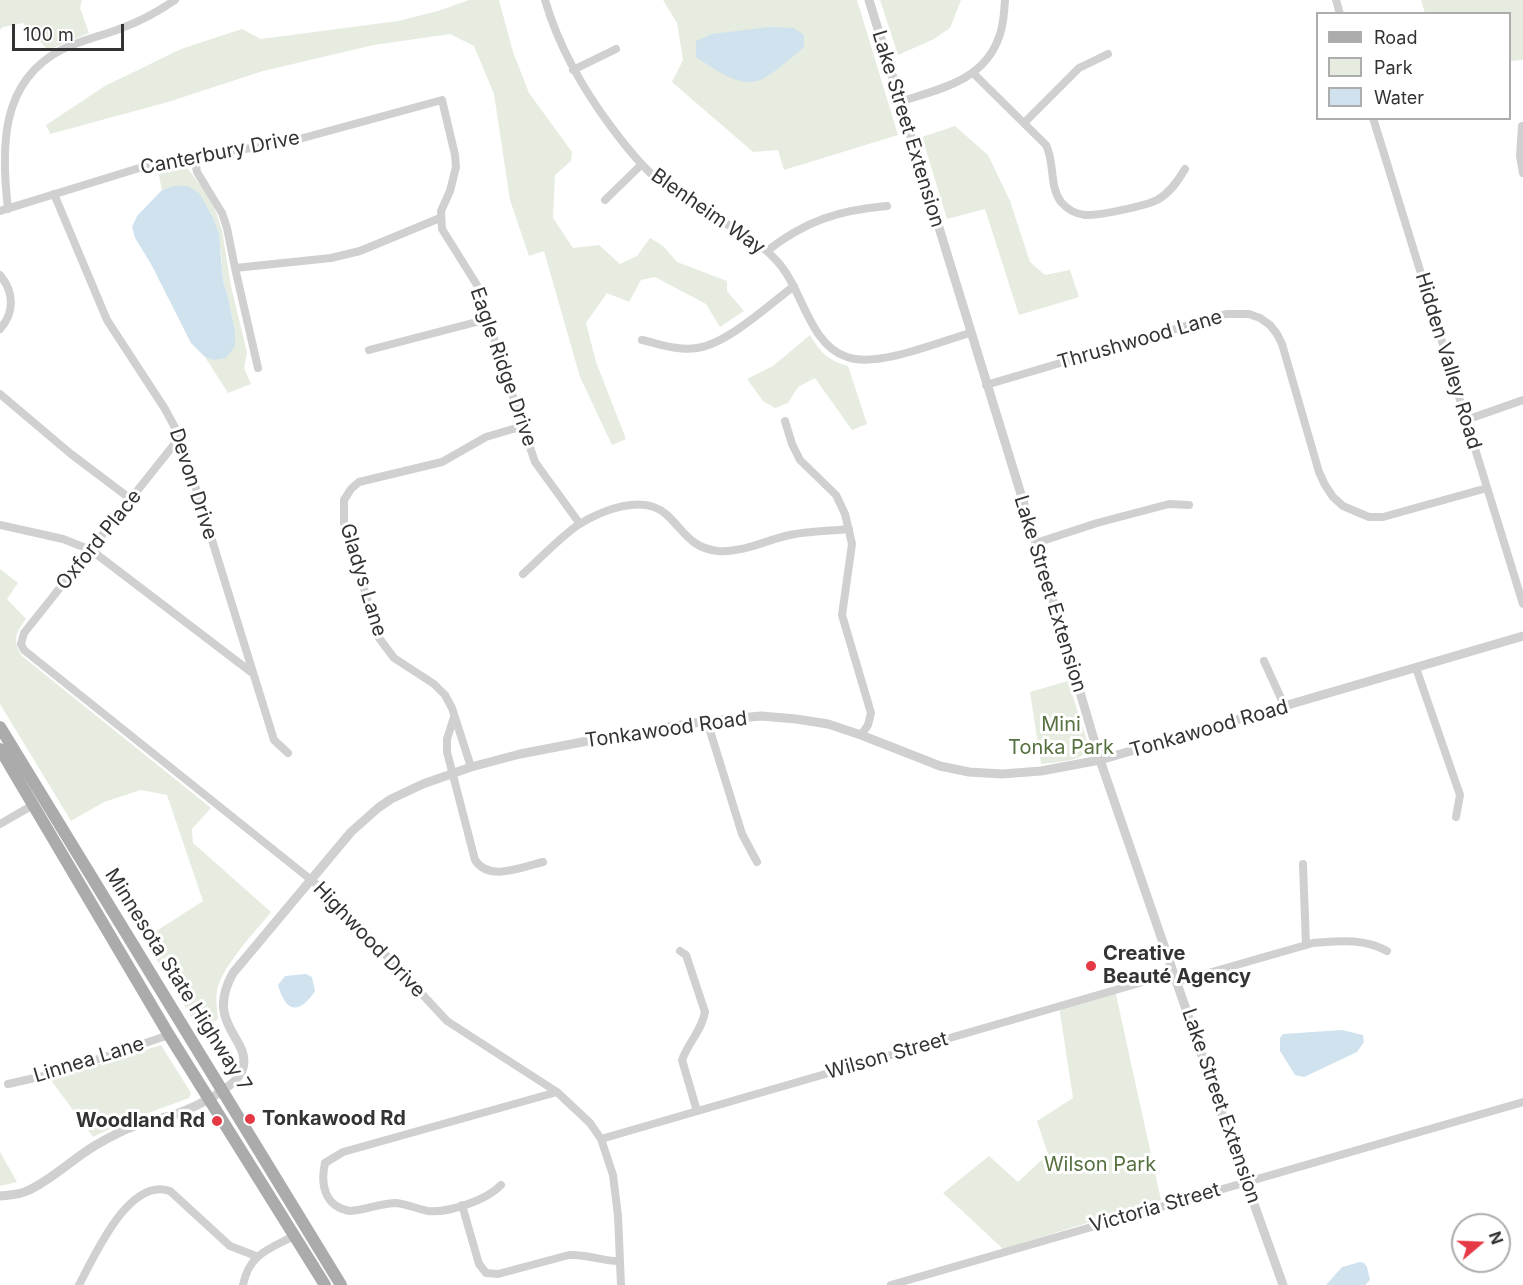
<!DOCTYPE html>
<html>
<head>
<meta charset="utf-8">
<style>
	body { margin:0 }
	#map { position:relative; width:1523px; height:1285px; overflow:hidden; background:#fff; font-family:Inter,sans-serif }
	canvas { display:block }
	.legend { position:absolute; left:1316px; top:12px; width:195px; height:108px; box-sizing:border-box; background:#fff; border:2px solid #adadad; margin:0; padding:8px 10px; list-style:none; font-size:18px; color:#333 }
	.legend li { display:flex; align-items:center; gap:12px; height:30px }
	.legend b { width:30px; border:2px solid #adadad }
	.north { position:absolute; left:1451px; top:1213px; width:60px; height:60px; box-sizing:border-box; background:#fff; border:2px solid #adadad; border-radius:50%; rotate:71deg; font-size:16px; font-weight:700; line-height:24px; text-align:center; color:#333 }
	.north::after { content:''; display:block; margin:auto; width:21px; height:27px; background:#e63946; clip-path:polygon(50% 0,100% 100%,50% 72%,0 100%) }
	.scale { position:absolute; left:12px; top:24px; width:112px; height:27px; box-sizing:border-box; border:3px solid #333; border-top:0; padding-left:8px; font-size:18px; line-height:21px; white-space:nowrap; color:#333; -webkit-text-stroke:4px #fff; paint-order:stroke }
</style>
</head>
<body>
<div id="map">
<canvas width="1523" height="1285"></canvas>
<ul class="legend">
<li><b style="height:8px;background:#ababab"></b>Road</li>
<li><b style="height:16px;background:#e6ecdf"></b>Park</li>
<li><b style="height:16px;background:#cfe2ee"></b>Water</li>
</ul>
<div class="north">N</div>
<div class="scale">100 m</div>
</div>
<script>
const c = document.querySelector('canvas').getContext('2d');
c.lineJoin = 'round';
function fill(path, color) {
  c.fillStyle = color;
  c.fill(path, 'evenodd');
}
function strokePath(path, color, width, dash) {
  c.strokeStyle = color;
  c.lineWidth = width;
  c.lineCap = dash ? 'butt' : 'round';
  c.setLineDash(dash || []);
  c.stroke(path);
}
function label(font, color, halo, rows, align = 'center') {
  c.font = font + ' Inter,sans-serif';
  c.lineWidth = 6;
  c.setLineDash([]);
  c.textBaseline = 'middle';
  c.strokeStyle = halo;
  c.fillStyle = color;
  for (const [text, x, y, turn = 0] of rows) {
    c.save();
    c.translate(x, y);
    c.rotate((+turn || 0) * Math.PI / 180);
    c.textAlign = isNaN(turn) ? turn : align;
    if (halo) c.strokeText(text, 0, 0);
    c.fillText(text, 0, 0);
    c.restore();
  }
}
fill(new Path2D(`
	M0,0H82L80,8L89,33L48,50L23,23L3,27L0,30Z
	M469,0H499L513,52L529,93L572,152L571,161L555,175L553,218L573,248L599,245L620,264L637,256L650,238L663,246L677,262L727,281V291L744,311L720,327L706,304L655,277L641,280L629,302L607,293L586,323L596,362L626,439L612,445L580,377L544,251L529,256L510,200L494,94L474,46L450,34L374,45L263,71L168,102L50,134L46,125L105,86L181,49L242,29L261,39L398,21L438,11Z
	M663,0H857L898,135L784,170L778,150L753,152L672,82L683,60L677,23Z
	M880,0H961L950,28L934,39L898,55Z
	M1421,0H1523V60L1510,61V14L1425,13Z
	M955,126L988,155L1010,201L1030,262L1045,275L1070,270L1079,297L1019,315L985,209L947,219L922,137Z
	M181,165L188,169L204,190L216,212L222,230L231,286L247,353L244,368L251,384L228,393L205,357L213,360L235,331L227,293L223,281L221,250L173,186L162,190L158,171Z
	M810,335C822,354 826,359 848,366L867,424L852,430L815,378L798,387L788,403L775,408L763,401L747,379L773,366Z
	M0,569L18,583L7,599L26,619C16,632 12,641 22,656L211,808L192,829L193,843L271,912C254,933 227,961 218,986C215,997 217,1008 218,1019L200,1031L144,939L203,901L167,795L141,790L104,802L71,821L0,704Z
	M1068,681L1090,750C1078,762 1057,762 1041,764L1030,692Z
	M1115,990L1161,1200L1003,1249L943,1193L989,1156L1018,1182L1048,1154L1037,1121L1073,1098L1059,1006Z
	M161,1045L191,1093L189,1098L124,1122L93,1137L50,1079Z
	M0,1152L17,1182L0,1186Z`), '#e6ecdf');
fill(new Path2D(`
	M769,27L794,28L804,35V47C793,56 770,78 757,81C738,87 711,67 696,57V41L712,34Z
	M173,186H188L200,194L213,218L219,234L223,281L227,293L235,331V346L226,358L213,360L205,357L191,343L151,264L135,238L132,227L137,216L162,190Z
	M306,974L312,977L315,991C299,1015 286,1013 278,985L285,976Z
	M1342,1030L1363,1035L1364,1042L1357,1052L1304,1077L1295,1075L1280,1051V1038L1283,1034Z
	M1360,1262L1364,1263L1367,1267L1370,1280L1365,1285H1326L1342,1267Z`), '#cfe2ee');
strokePath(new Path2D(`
	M545,0C559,48 582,88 612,128C630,152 649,175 674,193C707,216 749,231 776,260C803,288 808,344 847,357C878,368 938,342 970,333
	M1336,0L1340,14
	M573,70L616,49
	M973,73L1046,145C1055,163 1049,186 1061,202C1067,209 1076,214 1085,215C1098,216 1145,206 1157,200C1170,193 1178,181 1185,169
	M899,102C939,89 984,81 999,37C1004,25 1004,12 1005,0
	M1373,118L1523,604
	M1024,123L1079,68L1108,54
	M1522,126L1520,156L1523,173
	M194,155L197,172L222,213L227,228L235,268L258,368
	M54,194L107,320L165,409L180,437L274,740L288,753
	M605,200L641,165
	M8,209C1,148 0,82 61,50C81,40 102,36 122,28C141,21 159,11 175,0
	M0,211L162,161L194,155L261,147L292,141L442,100L455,155L456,167L450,191L441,211L442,229L477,285L503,367L535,462L580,524
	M767,251C805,221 839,210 887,206
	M235,268L331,258L360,251L440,218
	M0,275C14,292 15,312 0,329
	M642,340C660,344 678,351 697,348C727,344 769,305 794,286
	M369,350L488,319
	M986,385L1226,314H1249L1260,318L1270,325L1277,334L1282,344L1319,472L1325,485L1333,497L1343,506L1369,517H1383L1487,488
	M0,394L71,454L132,500
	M1466,420L1523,400
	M785,421L792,444L800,460L836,495L845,514L852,544L842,615L871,713L868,725L861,735
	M180,437L24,633L21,644L24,650L330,895L447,1021L557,1092L590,1123L601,1139L613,1175L618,1216L621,1285
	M0,525L63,539L91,550L251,672
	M1036,543L1097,523L1169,504L1189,505
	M523,574C541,558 558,539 578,525C602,510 644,493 667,515C685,532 691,548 718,551C743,553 766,540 790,535C809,531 830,531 849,529
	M1264,661L1285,707
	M1416,668L1460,795L1456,817
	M454,717L447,739V752L475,860C489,882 522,867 543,862
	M707,721L742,834L757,862
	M471,767L452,708L445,695L434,684L394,658L379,638L344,523V500L351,489L359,482L442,462L486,437L523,426
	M0,824L33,805
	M1303,864L1306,945
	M680,951L686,955L705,1012C702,1030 688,1043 682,1060L697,1111
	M1177,982L1313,943C1340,941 1363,938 1387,951
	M8,1084L57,1073L169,1035
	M601,1139L1174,973
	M501,1185C487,1200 449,1213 428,1211C417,1209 407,1204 396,1203C381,1203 366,1210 350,1211C325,1207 320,1185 325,1163L343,1152L557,1092
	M462,1205L479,1264L486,1273L498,1274L569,1255C587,1254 602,1261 618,1261
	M79,1285C94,1257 129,1176 170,1191L230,1246L256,1256
	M243,1285C249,1254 269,1249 294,1236
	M891,1285L1523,1102`), '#d0d0d0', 8);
strokePath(new Path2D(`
	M869,0L1036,543L1100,760L1229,1134L1283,1285
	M0,1196C8,1195 19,1195 27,1191C52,1180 72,1159 96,1145C108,1138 123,1130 137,1125C150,1120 164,1118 176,1114C195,1107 237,1088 243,1068C251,1038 204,1025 233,973L351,832L378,808L391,799L423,784L471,767L520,754L624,734L707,721L761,716L796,719L828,724L861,735L940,766L969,772L1002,774L1041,771L1100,760L1523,636`), '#d0d0d0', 9);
strokePath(new Path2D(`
	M0,727L341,1285
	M0,749L169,1035L325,1285`), '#ababab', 12);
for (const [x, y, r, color] of [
	[1091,966,6,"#e63946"],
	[250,1119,6,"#e63946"],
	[217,1121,6,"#e63946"]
]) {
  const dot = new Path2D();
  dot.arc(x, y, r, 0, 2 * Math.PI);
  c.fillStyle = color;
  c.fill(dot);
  strokePath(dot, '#fff', 2);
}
label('20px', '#333', '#fff', [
	["Lake Street Extension",908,129,73],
	["Canterbury Drive",220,153,-11],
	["Blenheim Way",708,212,35],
	["Thrushwood Lane",1140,340,-16],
	["Hidden Valley Road",1448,361,73],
	["Eagle Ridge Drive",503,367,71],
	["Devon Drive",193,484,72],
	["Oxford Place",99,540,-51],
	["Gladys Lane",363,580,73],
	["Lake Street Extension",1050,594,73],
	["Tonkawood Road",1209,729,-16],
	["Tonkawood Road",666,730,-8],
	["Highwood Drive",369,940,46],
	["Minnesota State Highway 7",178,980,58],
	["Wilson Street",887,1056,-16],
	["Linnea Lane",89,1060,-17],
	["Lake Street Extension",1221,1106,71],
	["Victoria Street",1155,1208,-16]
]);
label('20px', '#56703f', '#fff', [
	["Mini",1061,725],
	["Tonka Park",1061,748],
	["Wilson Park",1100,1165]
]);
label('bold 20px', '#333', '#fff', [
	["Creative",1103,954],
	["Beauté Agency",1103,977],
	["Tonkawood Rd",262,1119],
	["Woodland Rd",205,1121,"right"]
], 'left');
</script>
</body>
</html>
